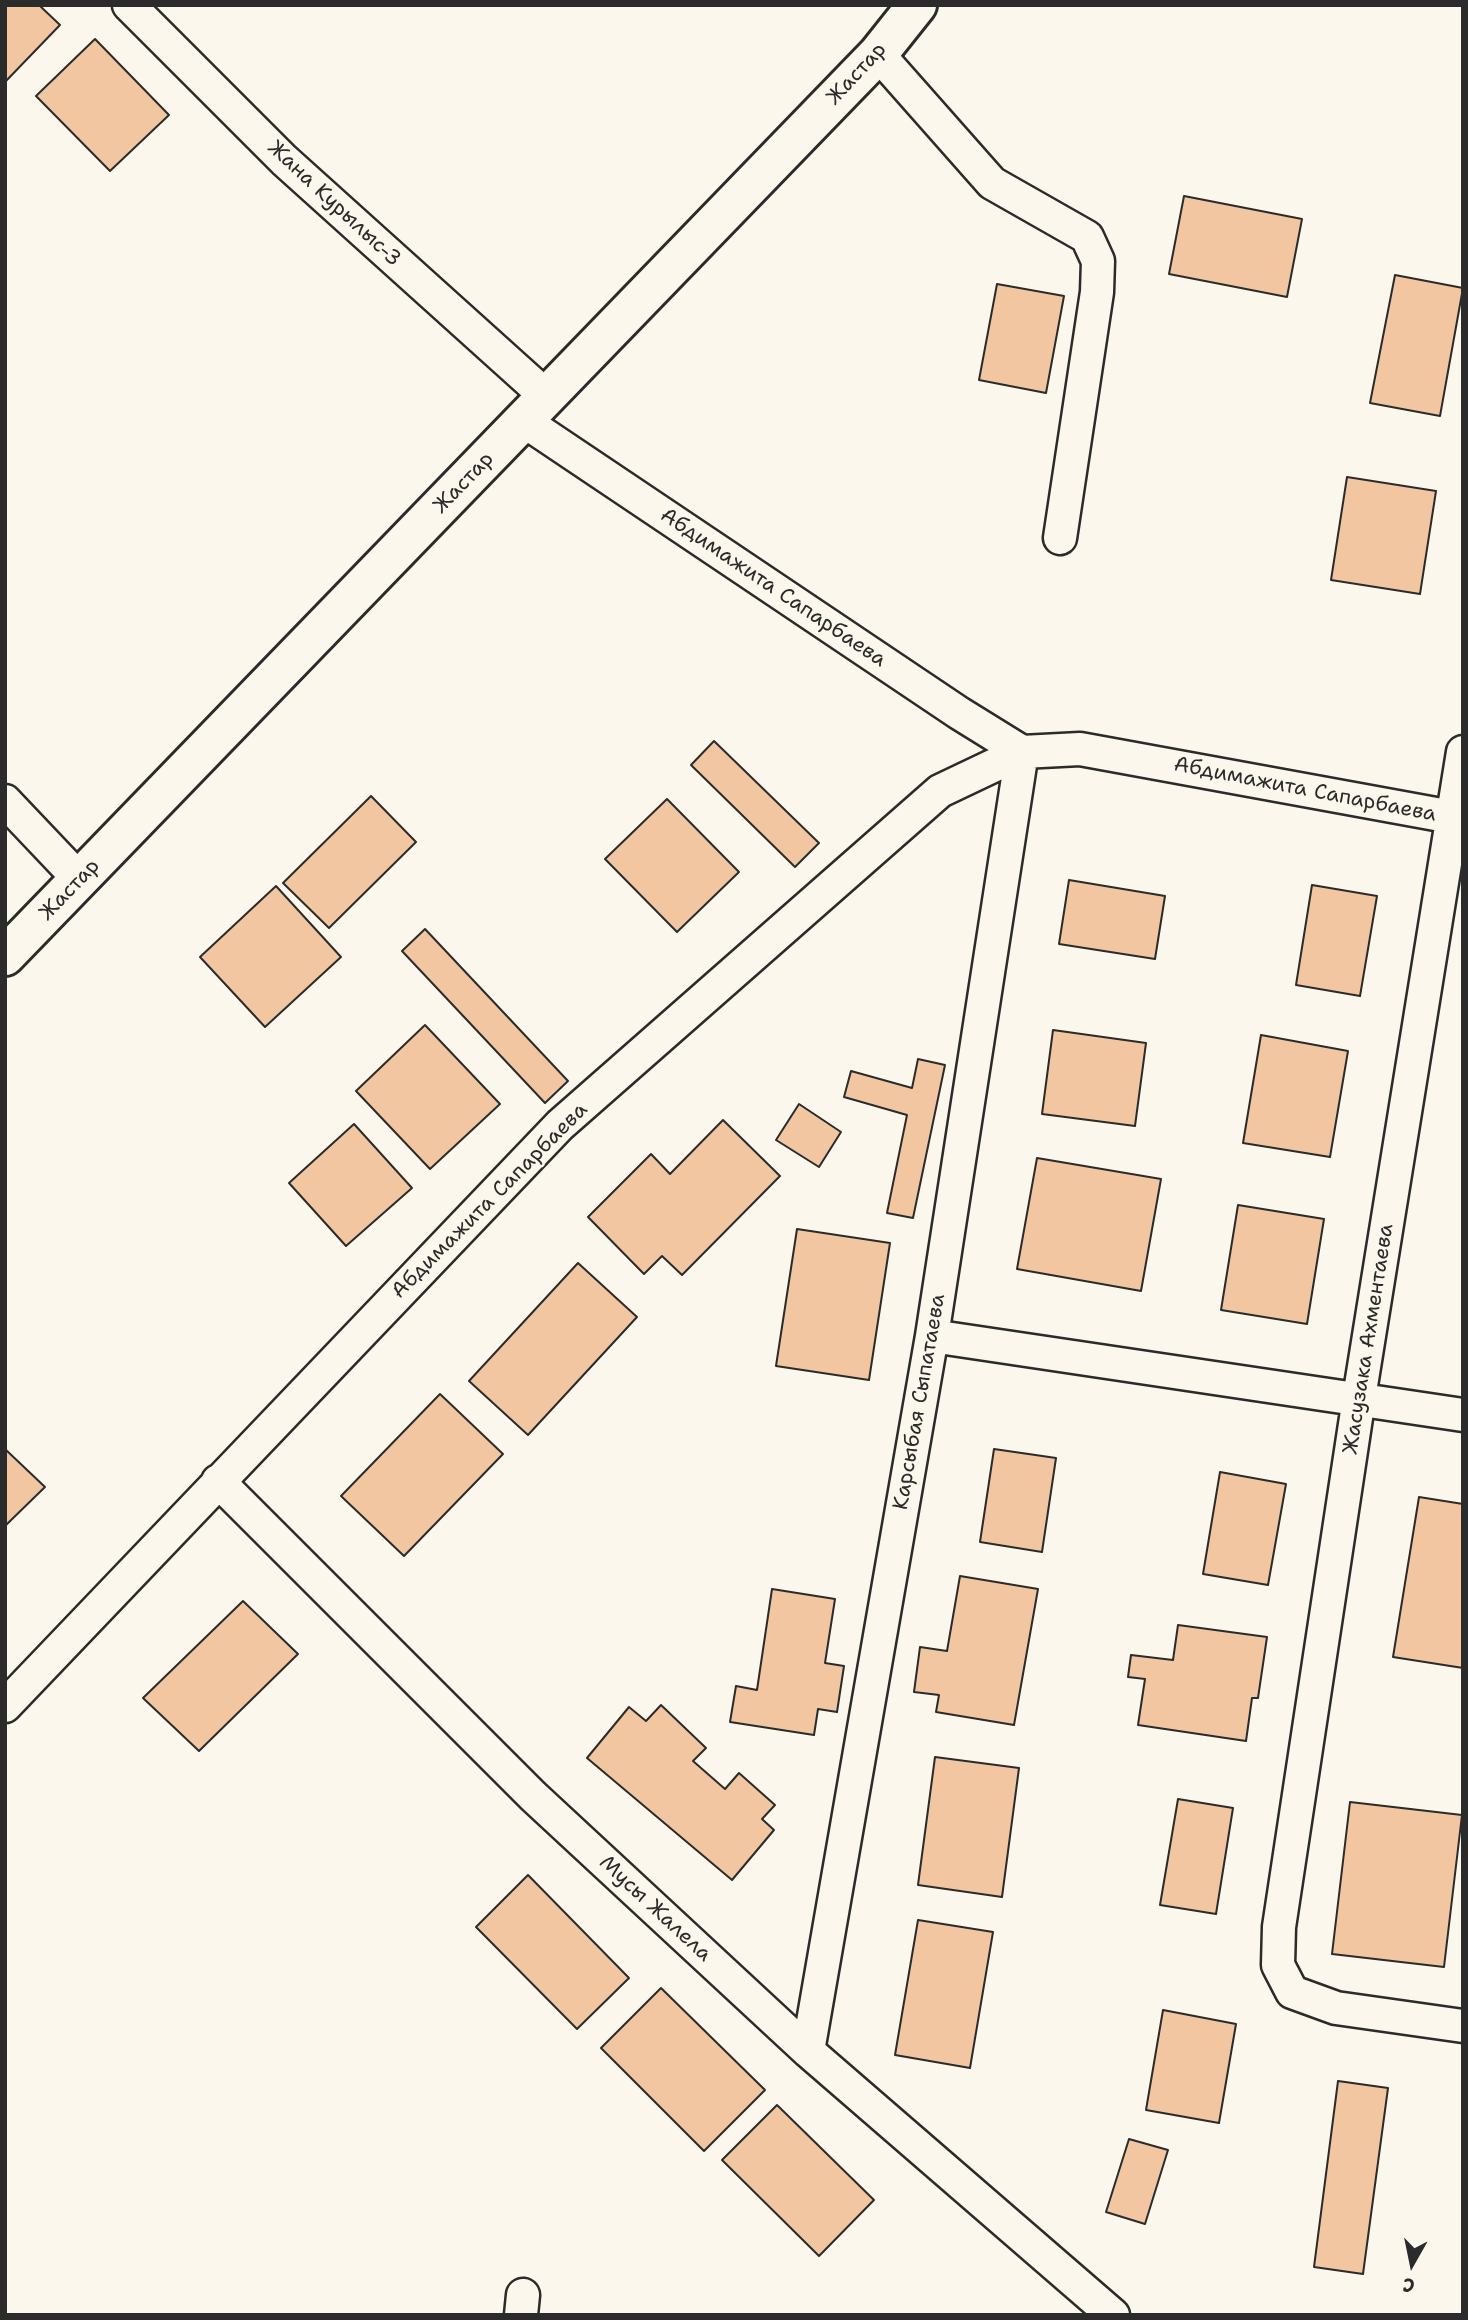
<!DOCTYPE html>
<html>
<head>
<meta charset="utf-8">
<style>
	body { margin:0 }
	#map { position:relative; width:1468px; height:2320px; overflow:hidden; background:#fbf7ec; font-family:"Shantell Sans",sans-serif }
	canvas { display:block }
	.frame { position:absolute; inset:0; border:7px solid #2b2b2b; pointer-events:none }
	.north { position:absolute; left:1377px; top:2229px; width:70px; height:70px; -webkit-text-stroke:5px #fbf7ec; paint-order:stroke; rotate:189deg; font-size:19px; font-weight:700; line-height:28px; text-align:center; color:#2b2b2b }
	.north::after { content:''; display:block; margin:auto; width:24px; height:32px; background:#2b2b2b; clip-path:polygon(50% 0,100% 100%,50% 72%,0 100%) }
</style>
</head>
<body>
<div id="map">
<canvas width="1468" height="2320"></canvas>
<div class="frame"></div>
<div class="north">С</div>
</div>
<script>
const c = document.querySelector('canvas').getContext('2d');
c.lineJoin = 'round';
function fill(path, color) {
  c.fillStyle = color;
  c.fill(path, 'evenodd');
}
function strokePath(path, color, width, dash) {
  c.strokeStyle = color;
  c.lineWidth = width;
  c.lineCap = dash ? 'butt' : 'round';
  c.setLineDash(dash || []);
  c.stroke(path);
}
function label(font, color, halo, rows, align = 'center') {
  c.font = font + ' "Shantell Sans",sans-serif';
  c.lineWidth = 5;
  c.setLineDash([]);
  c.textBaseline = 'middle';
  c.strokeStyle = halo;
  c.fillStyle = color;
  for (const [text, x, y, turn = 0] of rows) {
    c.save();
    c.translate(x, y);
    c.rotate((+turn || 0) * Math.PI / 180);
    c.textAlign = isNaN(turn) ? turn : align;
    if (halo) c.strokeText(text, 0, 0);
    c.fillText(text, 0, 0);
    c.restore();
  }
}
const building = new Path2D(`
	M5,5H39L60,25L5,82Z
	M95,39L169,115L110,171L36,96Z
	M1184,196L1302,219L1287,297L1169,274Z
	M1395,275L1463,288L1440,416L1370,403Z
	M997,284L1064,296L1046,393L979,380Z
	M1347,477L1436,491L1420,594L1331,580Z
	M714,741L819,843L795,867L691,765Z
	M371,796L416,842L329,928L283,883Z
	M667,799L739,872L677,932L605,859Z
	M1069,880L1165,896L1155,959L1059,944Z
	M1312,885L1377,896L1360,996L1296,985Z
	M276,886L341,957L265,1027L200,957Z
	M425,929L568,1081L545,1103L402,951Z
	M425,1025L500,1104L430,1169L356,1091Z
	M1053,1030L1146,1043L1135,1126L1042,1114Z
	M1261,1035L1348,1051L1330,1157L1243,1143Z
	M918,1059L945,1065L913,1218L887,1213L907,1115L844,1097L851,1071L912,1088Z
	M799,1104L841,1132L819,1167L776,1140Z
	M723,1120L780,1176L682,1275L662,1256L644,1274L588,1217L651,1154L670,1174Z
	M354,1124L412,1188L346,1246L289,1183Z
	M1037,1158L1161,1179L1141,1291L1017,1269Z
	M1238,1205L1324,1219L1307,1324L1221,1310Z
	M797,1229L890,1243L869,1380L776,1366Z
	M578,1263L637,1317L528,1435L469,1381Z
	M440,1394L503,1454L404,1556L341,1496Z
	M5,1449L45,1487L5,1526Z
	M994,1449L1056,1458L1042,1552L980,1542Z
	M1220,1472L1286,1484L1268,1585L1203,1574Z
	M1419,1497L1463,1504V1668L1393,1657Z
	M960,1576L1038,1589L1014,1725L936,1712L939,1695L914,1692L920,1647L947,1651Z
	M772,1589L835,1599L825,1663L844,1666L837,1712L818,1709L814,1735L730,1722L736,1686L757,1690Z
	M243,1601L298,1654L199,1751L143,1698Z
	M1178,1625L1267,1637L1258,1698H1252L1246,1741L1138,1725L1145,1679L1128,1677L1131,1655L1173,1660Z
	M661,1705L706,1748L693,1761L725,1789L739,1773L775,1805L762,1819L774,1830L732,1880L587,1758L629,1707L646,1721Z
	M935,1757L1019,1768L1002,1897L918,1885Z
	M1178,1799L1233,1808L1216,1914L1160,1905Z
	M1350,1802L1462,1815L1444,1967L1332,1954Z
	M528,1875L629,1978L577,2029L476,1927Z
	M918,1920L993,1932L970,2068L895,2055Z
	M661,1988L765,2090L704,2151L601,2048Z
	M1163,2010L1236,2024L1219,2123L1146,2110Z
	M1338,2081L1388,2088L1363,2274L1314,2267Z
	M777,2105L874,2200L819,2256L722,2160Z
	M1129,2139L1168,2150L1145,2224L1106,2212Z`);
fill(building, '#f1c6a0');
strokePath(building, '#2b2b2b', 2);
const minor = new Path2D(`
	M129,5L284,160L546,396
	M878,54L992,183L1087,237L1098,261L1097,292L1060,538
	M524,421L959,713L1022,752
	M1463,752L1359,1398L1279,1927L1278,1965L1292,1992L1336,2008L1463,2026
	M5,801L80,880
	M932,1336L1463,1415
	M218,1481L533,1796L808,2051L1113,2315
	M5,1706L560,1125L940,791L1022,752L1080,749L1463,819
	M808,2051L932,1336L1022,752
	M521,2315L523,2295`);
const tertiary = new Path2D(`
	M5,956L878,54L917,5`);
strokePath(minor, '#2b2b2b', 37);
strokePath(tertiary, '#2b2b2b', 44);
strokePath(minor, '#fbf7ec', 32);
strokePath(tertiary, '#fbf7ec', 38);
label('21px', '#2b2b2b', '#fbf7ec', [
	["Жастар",857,74,-47],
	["Жана Курылыс-3",334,204,43],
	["Жастар",464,483,-46],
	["Абдимажита Сапарбаева",773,588,34],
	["Абдимажита Сапарбаева",1305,790,11],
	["Жастар",70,890,-46],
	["Абдимажита Сапарбаева",490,1201,-45],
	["Жасузака Ахментаева",1369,1339,-81],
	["Карсыбая Сыпатаева",920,1402,-80],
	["Мусы Жалела",655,1909,43]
]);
</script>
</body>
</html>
